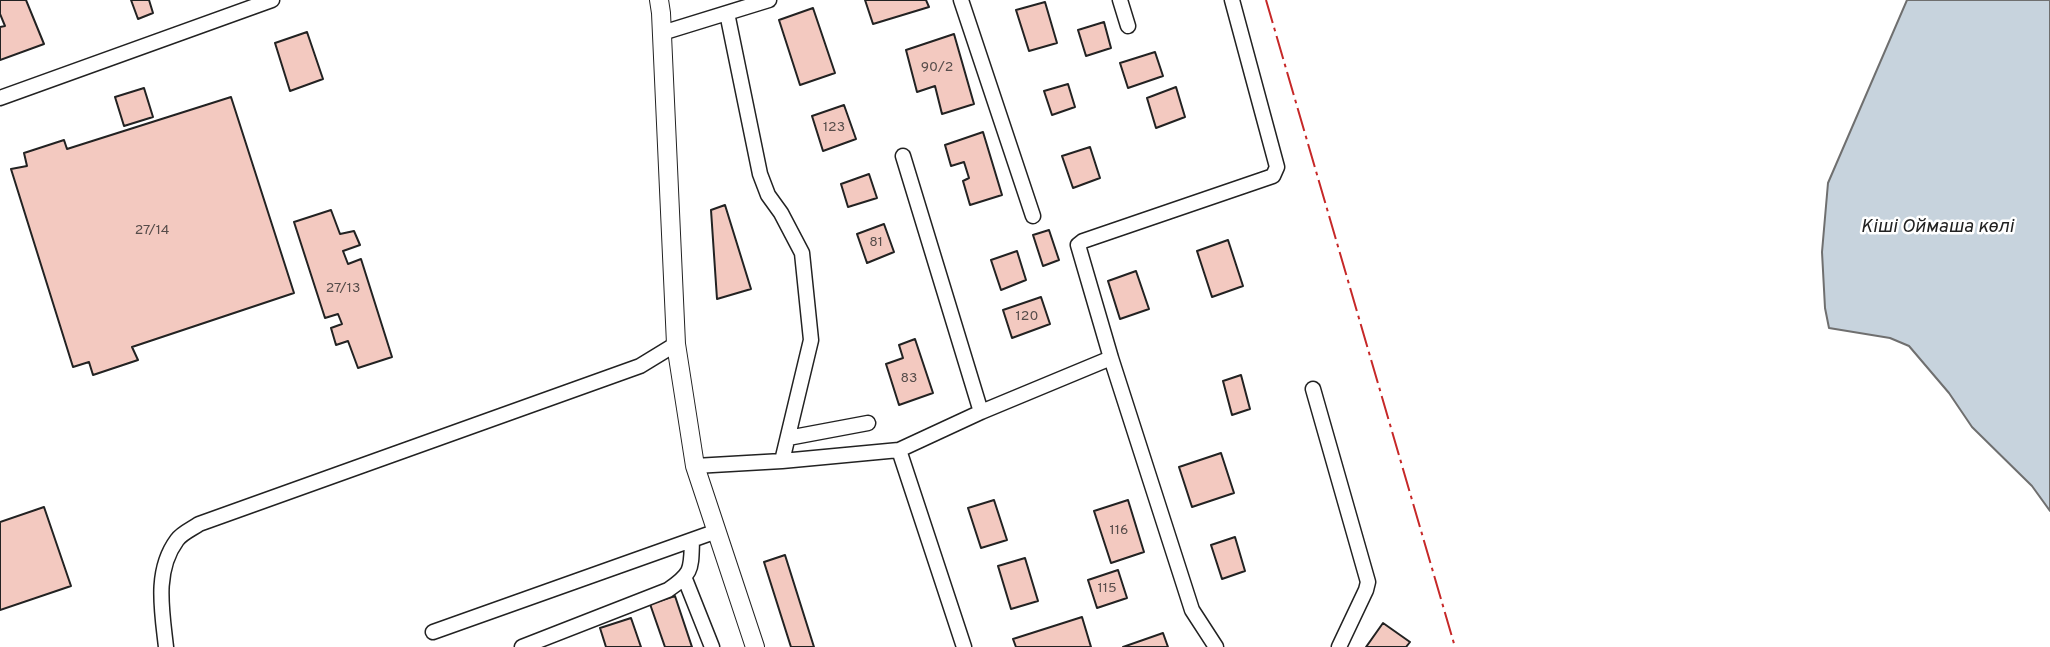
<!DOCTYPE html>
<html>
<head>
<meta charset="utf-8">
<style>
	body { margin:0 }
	canvas { display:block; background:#fff }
</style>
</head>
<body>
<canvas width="2050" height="647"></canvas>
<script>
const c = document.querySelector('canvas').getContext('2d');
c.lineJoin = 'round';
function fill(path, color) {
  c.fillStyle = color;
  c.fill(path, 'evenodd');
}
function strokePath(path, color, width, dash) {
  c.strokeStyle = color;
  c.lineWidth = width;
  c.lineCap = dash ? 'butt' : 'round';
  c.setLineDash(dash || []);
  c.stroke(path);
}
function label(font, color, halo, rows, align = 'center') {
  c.font = font + ' Overpass,sans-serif';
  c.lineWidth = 5;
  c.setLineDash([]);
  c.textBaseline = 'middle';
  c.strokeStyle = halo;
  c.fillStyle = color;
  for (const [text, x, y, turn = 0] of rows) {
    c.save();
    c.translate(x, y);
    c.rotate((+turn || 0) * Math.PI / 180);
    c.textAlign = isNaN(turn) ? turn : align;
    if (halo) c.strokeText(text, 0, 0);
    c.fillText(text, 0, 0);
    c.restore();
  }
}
const water = new Path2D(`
	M1907,0H2050V511L2032,486L1972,427L1949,393L1909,346L1890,338L1829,328L1825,308L1822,252L1828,183Z`);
fill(water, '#c7d3dd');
strokePath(water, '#6f6f6f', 2);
const building = new Path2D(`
	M0,0H26L44,44L0,60V27L5,26L0,14Z
	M131,0H149L153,13L138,19Z
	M865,0H926L929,7L873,24Z
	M1045,2L1057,43L1029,51L1016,10Z
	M813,8L835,73L800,85L779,20Z
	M1104,22L1111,48L1086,56L1078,30Z
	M307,32L323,79L290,91L275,43Z
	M954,34L974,104L942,114L935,86L917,92L906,50Z
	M1155,52L1163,76L1128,88L1120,63Z
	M1068,84L1075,107L1052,115L1044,91Z
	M1176,87L1185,117L1156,128L1147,98Z
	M144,88L153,117L124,126L115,97Z
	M231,97L294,293L132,347L138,360L93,375L89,362L73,367L11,169L27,166L24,153L64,140L67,149Z
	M844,105L856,139L823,151L812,116Z
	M983,132L1002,195L970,205L963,181L969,178L964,162L951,166L945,145Z
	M1090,147L1100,178L1073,188L1062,156Z
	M869,174L877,198L848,207L841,184Z
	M725,205L751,289L717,299L711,210Z
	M331,210L340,234L354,231L360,245L343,251L348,264L361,259L392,357L358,368L348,341L336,345L331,328L342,324L338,314L325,318L294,222Z
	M884,224L894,252L867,263L857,234Z
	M1049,230L1059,260L1043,266L1033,235Z
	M1228,240L1243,286L1212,297L1197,251Z
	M1017,251L1026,280L1001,290L991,260Z
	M1136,271L1149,309L1120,319L1108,281Z
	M1041,297L1050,324L1012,338L1003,310Z
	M915,339L933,393L899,405L886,364L903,358L899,345Z
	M1241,375L1250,409L1232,415L1223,381Z
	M1221,453L1234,493L1192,507L1179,467Z
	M994,500L1007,540L981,548L968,508Z
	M1128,500L1144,552L1111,563L1094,511Z
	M44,507L71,586L0,610V522Z
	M1235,537L1245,571L1222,579L1211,545Z
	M785,555L814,647H791L764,562Z
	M1025,558L1038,601L1011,609L998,566Z
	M1118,570L1127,598L1097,608L1088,580Z
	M675,596L692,647H665L650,604Z
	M1082,617L1091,647H1016L1013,639Z
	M631,618L641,647H606L600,628Z
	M1383,623L1410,642L1406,647H1366Z
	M1163,633L1168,647H1123Z`);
fill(building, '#f3c9c0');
strokePath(building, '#222', 2);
const minor = new Path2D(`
	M961,0L1033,216
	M1120,0L1128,26
	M727,13L760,174L768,195L781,213L802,253L811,340L782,461
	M662,33L769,0
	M0,98L272,0
	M903,156L981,412
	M1111,358L1078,245L1083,241L1273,176L1277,167L1232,0
	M1313,389L1368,582L1366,590L1339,647
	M788,438L868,423
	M899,450L964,647
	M695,466L782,461L899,450L981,412L1111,358L1192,610L1216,647
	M685,579L712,647
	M433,632L717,531
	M166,647C162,611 154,571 177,540C182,533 192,529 199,524L640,366L676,344
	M522,647L668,590C693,573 691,569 692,540`);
const tertiary = new Path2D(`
	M659,0L661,13L676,344L695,466L755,647`);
strokePath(minor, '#222', 17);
strokePath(tertiary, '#222', 20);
strokePath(minor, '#fff', 14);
strokePath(tertiary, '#fff', 18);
strokePath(new Path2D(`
	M1266,0L1455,647`), '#c62828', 2, [24, 5, 3.5, 5]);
label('14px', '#564c4a', null, [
	["90/2",937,68],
	["123",834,128],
	["27/14",152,231],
	["81",876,243],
	["27/13",343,289],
	["120",1027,317],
	["83",909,379],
	["116",1119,531],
	["115",1107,589]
]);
label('italic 19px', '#222', '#fff', [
	["Кіші Оймаша көлi",1937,228]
]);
</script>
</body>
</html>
